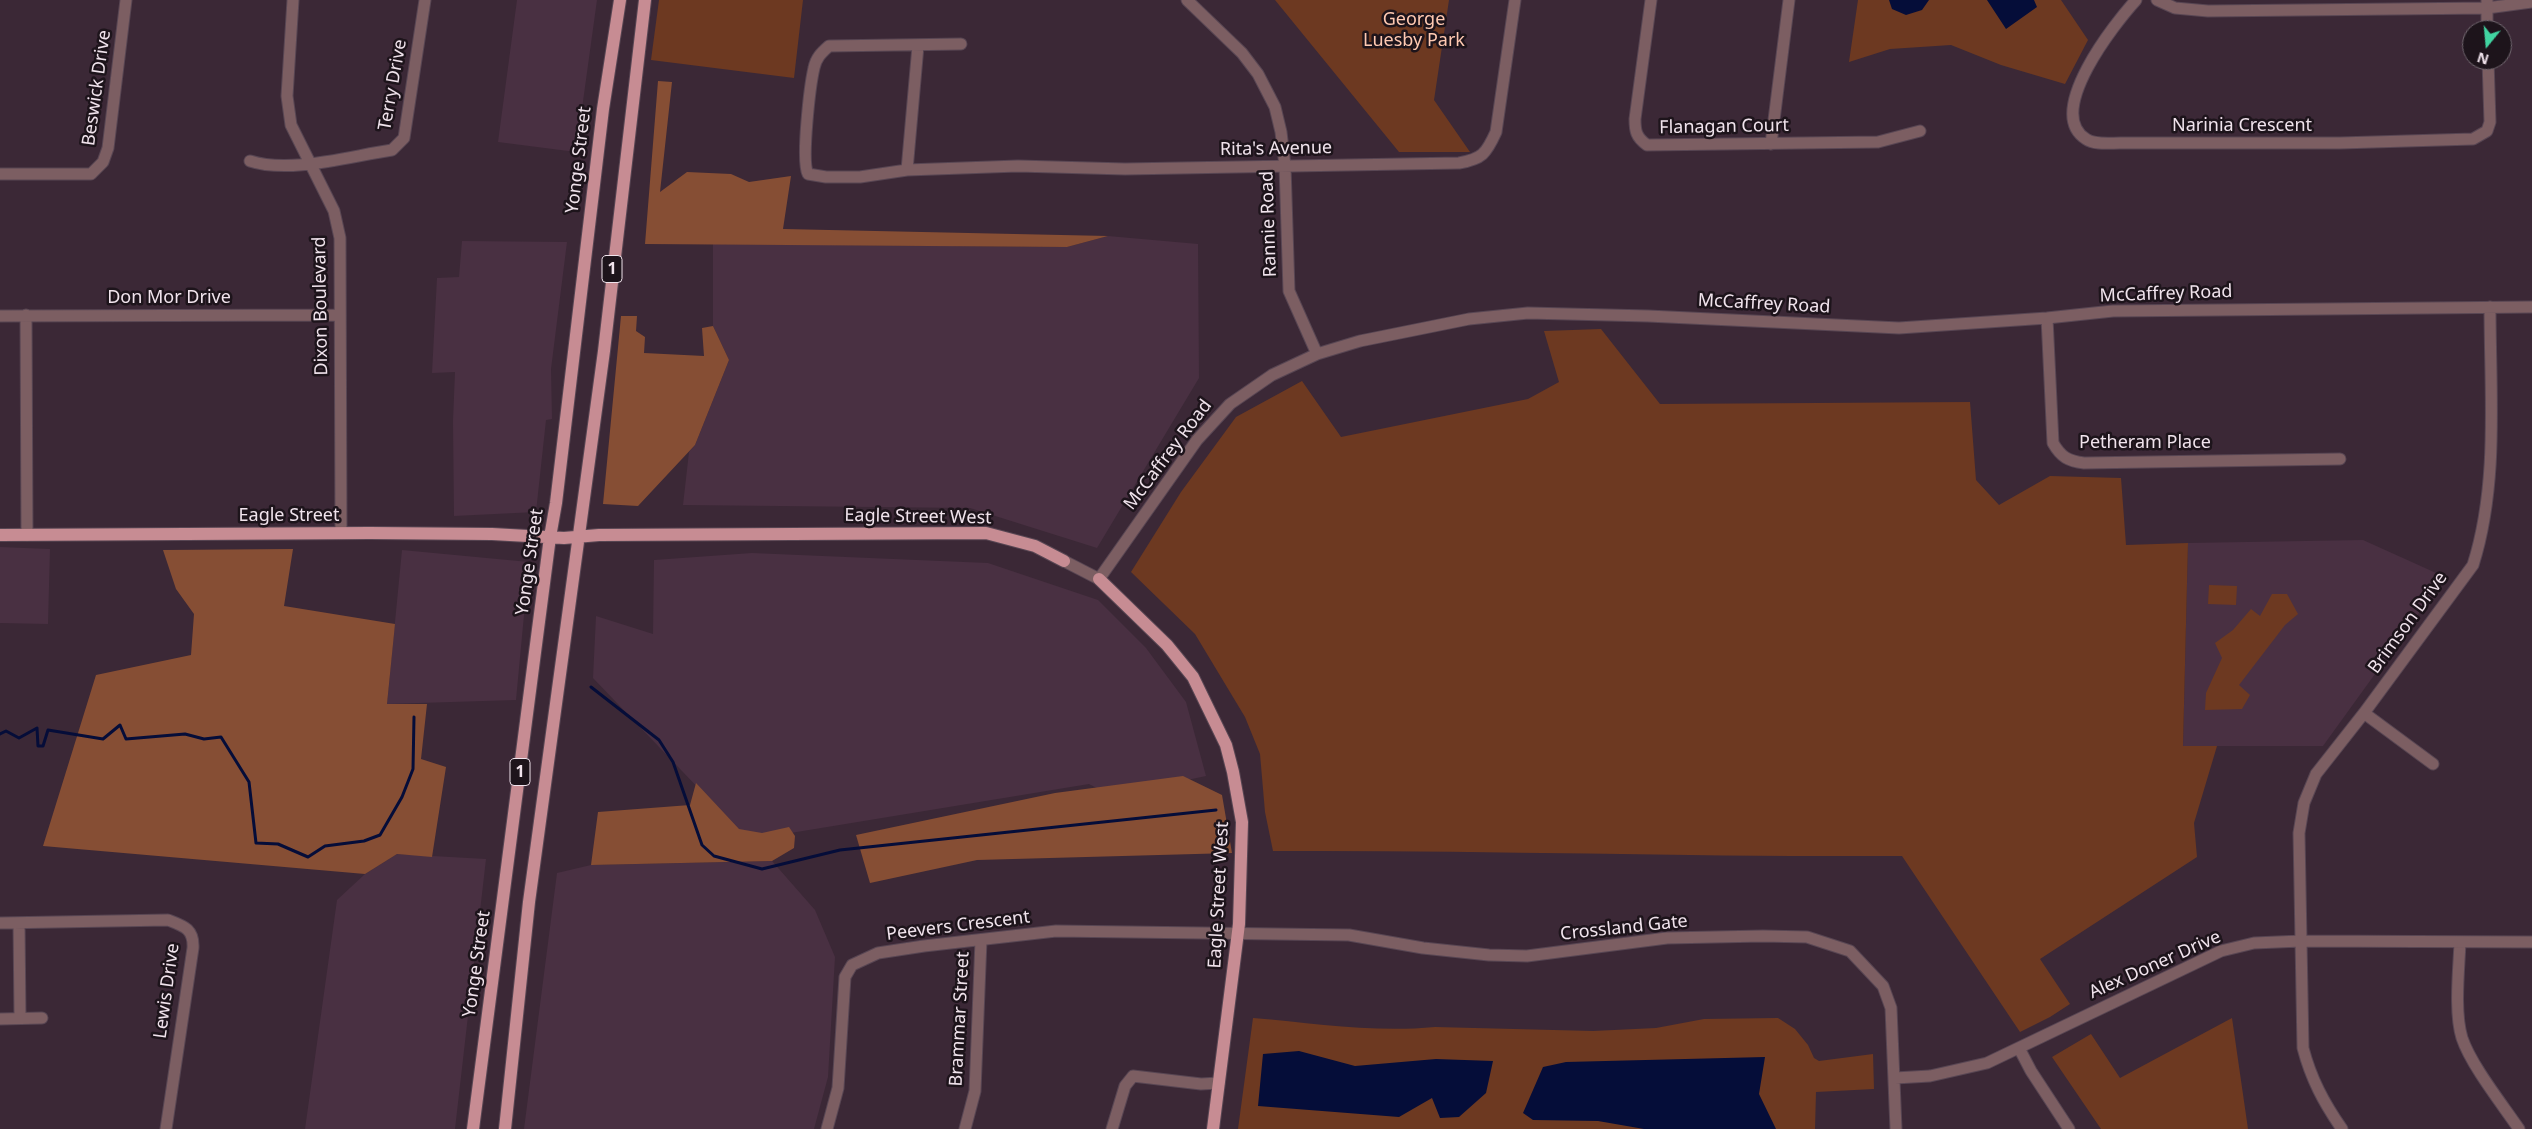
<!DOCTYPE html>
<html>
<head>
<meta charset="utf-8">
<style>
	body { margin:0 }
	#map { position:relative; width:2532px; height:1129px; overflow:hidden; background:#3b2836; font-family:"Noto Sans",sans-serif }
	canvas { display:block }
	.north { position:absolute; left:2462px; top:20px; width:50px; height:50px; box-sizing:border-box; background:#1d141b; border:1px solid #71676f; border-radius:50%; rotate:197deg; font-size:14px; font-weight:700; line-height:20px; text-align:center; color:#f0e3ec }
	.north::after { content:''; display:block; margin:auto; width:18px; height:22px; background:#41d4a1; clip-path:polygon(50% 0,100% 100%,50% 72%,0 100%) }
</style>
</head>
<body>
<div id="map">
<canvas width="2532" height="1129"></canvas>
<div class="north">N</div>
</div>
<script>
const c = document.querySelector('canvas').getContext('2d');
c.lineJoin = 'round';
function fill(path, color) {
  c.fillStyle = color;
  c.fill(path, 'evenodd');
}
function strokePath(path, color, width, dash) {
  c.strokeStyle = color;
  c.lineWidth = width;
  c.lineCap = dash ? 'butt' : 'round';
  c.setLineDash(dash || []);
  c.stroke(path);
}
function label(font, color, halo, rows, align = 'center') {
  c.font = font + ' "Noto Sans",sans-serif';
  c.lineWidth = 5;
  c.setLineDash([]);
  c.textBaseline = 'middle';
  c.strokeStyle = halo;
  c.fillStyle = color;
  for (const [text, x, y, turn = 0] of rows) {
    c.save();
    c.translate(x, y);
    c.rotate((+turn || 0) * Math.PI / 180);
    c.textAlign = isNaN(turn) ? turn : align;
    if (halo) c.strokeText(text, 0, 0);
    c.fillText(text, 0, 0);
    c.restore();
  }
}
fill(new Path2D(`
	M517,0H597L576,152L498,142Z
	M1108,236L1198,244L1199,378L1097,548L970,508L683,505L689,452L695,445L729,360L713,326V244L1067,247Z
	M462,241L567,242L551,369L552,419L546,420L536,512L454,516L453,421L455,372L432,373L437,278L459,277Z
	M2363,540L2445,577L2323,746H2183L2188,543Z
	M0,547L50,549L48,624L0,623Z
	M402,550L529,562L516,700L387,704Z
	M752,553L988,563L1098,600L1146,648L1186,702L1206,776L1112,796L1089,784L748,840L593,678L596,616L653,634L654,560Z
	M397,854L486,859L455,1129H305L337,900L365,874Z
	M772,861L815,910L835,957L828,1077L814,1129H524L557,873L591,865Z`), '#493042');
fill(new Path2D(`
	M659,0H803L794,78L651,60Z
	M1275,0H1449L1434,100L1470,152H1399Z
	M1858,0H2061L2088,40L2065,84L2001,65L1951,45L1890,49L1849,62Z
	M1601,329L1660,404L1970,402L1976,480L1999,505L2050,476L2121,478L2126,545L2188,543L2183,746H2217L2194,823L2197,857L2040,959L2070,1004L2050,1017L2020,1032L1902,856C1692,857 1483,850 1273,851L1265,812L1260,754L1245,717L1195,634L1131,572L1181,492L1236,417L1302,381L1341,437L1528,399L1559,382L1544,331Z
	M2209,585L2237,586L2236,605L2208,604Z
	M2272,594H2287L2298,614L2285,625L2239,685L2250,695L2242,709L2205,710L2206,693L2222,658L2215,643L2233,630L2251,609L2260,616Z
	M1253,1018C1314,1023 1374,1033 1435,1027L1593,1031L1656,1028L1704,1019L1778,1018L1795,1029L1808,1045L1814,1058L1819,1061L1873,1054L1874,1089L1816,1092L1815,1129H1238Z
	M2232,1018L2248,1129H2101L2052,1057L2091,1034L2120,1078Z`), '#6d3921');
fill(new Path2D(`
	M658,81L672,82L660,192L687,172L731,174L749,182L791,176L783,229L1108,236L1067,247L645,244Z
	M621,316H637L636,331L645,337L644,353L704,356L702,328L713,326L729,360L695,445L638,506L603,504Z
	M293,549L284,606L395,624L387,704H427L421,759L446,767L432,857L397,854L365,874L43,846L96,675L191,655L194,614L176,589L163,550Z
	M1183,776L1222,795L1232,853L977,860L870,883L856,835L1055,793Z
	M696,783L739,829L762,833L789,827L795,836L794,848L772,861L591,865L598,812L690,805Z`), '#864e34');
fill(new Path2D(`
	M1889,0H1929L1922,10L1906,15L1892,9Z
	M1987,0H2034L2037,7L2006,29Z
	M1299,1051L1355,1066L1436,1059L1493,1061L1486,1093L1459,1117L1440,1118L1432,1098L1399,1117L1258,1106L1263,1054Z
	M1765,1057L1759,1094L1776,1129H1644L1598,1121L1533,1120L1523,1113L1543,1067L1566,1062Z`), '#050d39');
strokePath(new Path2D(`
	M591,687L659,740L673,762L702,845L714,856L762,869L840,850L1216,810
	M0,734L6,731L19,738L37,728L38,746H43L48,730L103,739L120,725L126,739L185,734L204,739L221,737L249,782L256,843L278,844L308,857L325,846L364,841L380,835L402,797L413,769L414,717`), '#050d39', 3);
const minor = new Path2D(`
	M293,0L287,96L291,125L334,211L340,238L341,533
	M1187,0L1242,53L1258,74L1275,107L1281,132L1285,166L1289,291L1317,354
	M1651,0L1635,119C1635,131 1636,137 1647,145L1878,142L1920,131
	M2136,0C2115,23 2044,112 2086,139C2094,145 2110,143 2120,143H2340L2473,139L2487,131L2490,122L2488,60
	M2157,0L2175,8L2208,11L2487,8L2532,2
	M2487,0V30
	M961,44L829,46C821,53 816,58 814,68C810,85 801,161 808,174L826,177H860L907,170L1018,166L1125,169L1459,163C1482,159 1486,154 1496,132L1515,0
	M1771,144L1789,0
	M250,161C290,174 350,156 392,150L404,138L425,0
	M907,170L918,46
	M0,174H91L103,162L108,148L126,0
	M26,315L27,535
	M0,316L338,315
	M2047,318L2053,443C2061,457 2068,461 2084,463L2340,459
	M1064,561L1099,579L1197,440L1230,404L1272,375L1317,354L1360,341L1469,319L1528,313L1648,316L1899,328L2047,318L2113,311L2532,307
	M2364,713L2433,764
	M0,923L168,920C184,926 194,929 193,948L166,1129
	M19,923L20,1017
	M2460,942C2459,969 2454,1012 2462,1038C2471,1065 2502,1104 2519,1129
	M0,1019L42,1018
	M2019,1048L2031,1071L2069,1129
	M1895,1078L1930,1076L1987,1063L2221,951L2254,943L2301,941L2532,942
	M827,1129L838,1088L845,977L852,965L878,953L924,946L1056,931L1349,935L1423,948L1489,955L1527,956L1667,938L1763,936L1807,937L1850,951L1883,986L1891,1008L1896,1129
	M965,1129L975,1091L981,940
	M1112,1129L1125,1086L1133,1076L1201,1084L1219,1083
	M2342,1129C2324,1103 2311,1079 2303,1048L2299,833L2304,803L2316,774L2364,713L2473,565C2499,483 2490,392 2490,307`);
const major = new Path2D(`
	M0,535L370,533L492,534L564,538L599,535L986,533L1035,546L1064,561
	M1099,579L1167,645L1193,677L1226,745L1233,772L1242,822L1239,924L1213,1129
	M473,1129L550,537L556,503L603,109L620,0
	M505,1129L529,902L604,351L645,0`);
strokePath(minor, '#584653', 13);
strokePath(major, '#584653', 14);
strokePath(minor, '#7c5e62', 11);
strokePath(major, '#c78c93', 12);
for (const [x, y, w] of [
	[612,269,20],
	[520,772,20]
]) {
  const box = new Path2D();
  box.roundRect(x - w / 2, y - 13.5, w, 27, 4);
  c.fillStyle = '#1d141b';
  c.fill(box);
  strokePath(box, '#f0e3ec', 1);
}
label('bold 16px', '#f0e3ec', null, [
	["1",612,269],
	["1",520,772]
]);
label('18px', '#ffc9b1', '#1d141b', [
	["George",1414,20],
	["Luesby Park",1414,41]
]);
label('18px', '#f0e3ec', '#1d141b', [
	["Terry Drive",393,85,-80],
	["Beswick Drive",97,88,-82],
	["Narinia Crescent",2242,126],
	["Flanagan Court",1724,127,-1],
	["Rita's Avenue",1276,149,-1],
	["Yonge Street",579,160,-83],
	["Rannie Road",1269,224,-92],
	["McCaffrey Road",2166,294,-2],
	["Don Mor Drive",169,298],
	["McCaffrey Road",1764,304,3],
	["Dixon Boulevard",321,306,-91],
	["Petheram Place",2145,443],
	["McCaffrey Road",1168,455,-53],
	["Eagle Street",289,516],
	["Eagle Street West",918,517,1],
	["Yonge Street",530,562,-82],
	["Brimson Drive",2408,623,-54],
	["Eagle Street West",1219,895,-87],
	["Peevers Crescent",958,926,-7],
	["Crossland Gate",1624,928,-6],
	["Yonge Street",477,964,-82],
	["Alex Doner Drive",2155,965,-24],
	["Lewis Drive",167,991,-82],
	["Brammar Street",960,1019,-87]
]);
</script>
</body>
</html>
